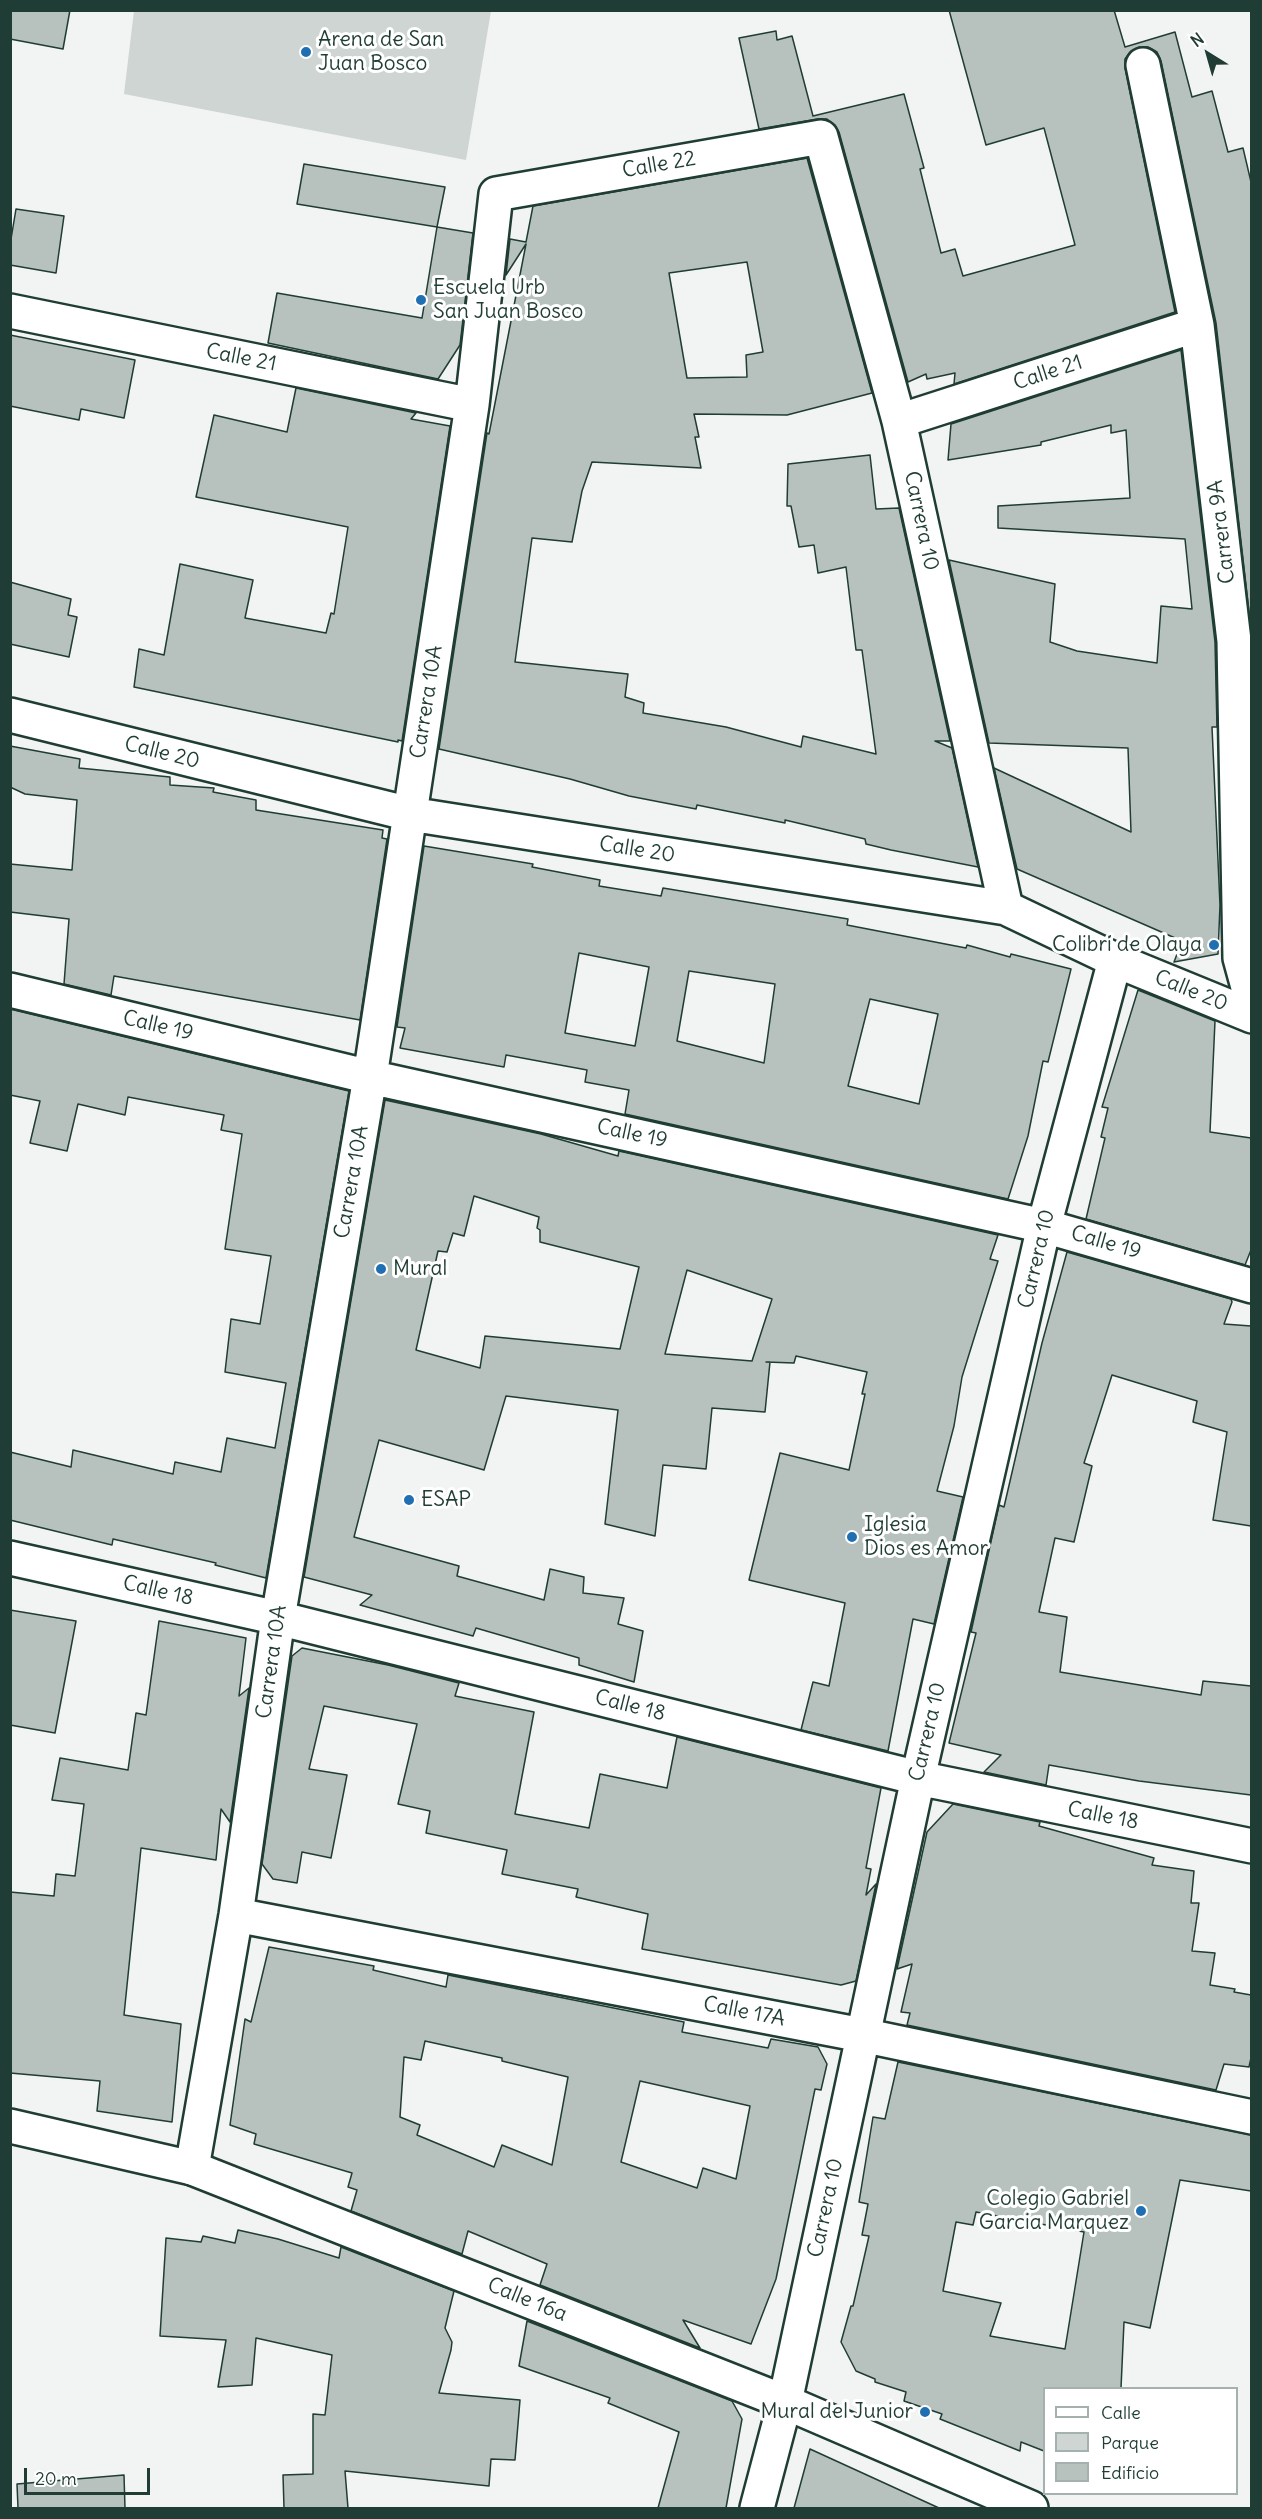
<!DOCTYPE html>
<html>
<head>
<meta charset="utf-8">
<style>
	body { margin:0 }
	#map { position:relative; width:1262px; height:2519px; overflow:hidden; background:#f2f3f3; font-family:Delius,sans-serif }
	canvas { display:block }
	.frame { position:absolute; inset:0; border:12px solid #1f3d34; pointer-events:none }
	.legend { position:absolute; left:1043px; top:2387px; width:195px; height:108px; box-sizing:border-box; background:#fff; border:2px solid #a5b1ae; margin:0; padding:8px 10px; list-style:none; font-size:18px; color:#1f3d34 }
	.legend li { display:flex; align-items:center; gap:12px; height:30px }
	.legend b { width:30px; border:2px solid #a5b1ae }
	.north { position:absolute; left:1178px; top:24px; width:60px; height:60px; -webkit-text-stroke:4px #fff; paint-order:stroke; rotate:323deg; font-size:16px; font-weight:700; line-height:24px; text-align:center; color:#1f3d34 }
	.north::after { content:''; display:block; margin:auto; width:21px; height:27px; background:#1f3d34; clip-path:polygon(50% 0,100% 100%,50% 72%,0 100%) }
	.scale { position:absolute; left:24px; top:2468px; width:126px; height:27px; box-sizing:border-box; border:3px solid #1f3d34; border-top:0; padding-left:8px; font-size:18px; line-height:21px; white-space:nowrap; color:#1f3d34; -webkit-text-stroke:4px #fff; paint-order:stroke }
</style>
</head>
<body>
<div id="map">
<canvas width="1262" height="2519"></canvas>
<div class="frame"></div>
<ul class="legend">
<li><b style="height:8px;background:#fff"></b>Calle</li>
<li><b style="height:16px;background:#ced5d3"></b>Parque</li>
<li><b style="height:16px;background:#b7c1bd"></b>Edificio</li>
</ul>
<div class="north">N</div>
<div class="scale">20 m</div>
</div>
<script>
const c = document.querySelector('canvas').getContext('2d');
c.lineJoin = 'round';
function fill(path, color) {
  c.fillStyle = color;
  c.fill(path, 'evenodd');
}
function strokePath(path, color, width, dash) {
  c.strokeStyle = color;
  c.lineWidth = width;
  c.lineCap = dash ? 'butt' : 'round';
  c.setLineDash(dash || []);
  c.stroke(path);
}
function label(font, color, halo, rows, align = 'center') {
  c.font = font + ' Delius,sans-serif';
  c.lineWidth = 6;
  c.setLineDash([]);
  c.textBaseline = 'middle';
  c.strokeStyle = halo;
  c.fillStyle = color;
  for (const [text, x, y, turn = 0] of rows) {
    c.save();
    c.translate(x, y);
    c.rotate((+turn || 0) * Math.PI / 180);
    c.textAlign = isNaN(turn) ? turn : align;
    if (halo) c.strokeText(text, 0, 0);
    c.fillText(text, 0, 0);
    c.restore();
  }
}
fill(new Path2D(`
	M134,11H491L466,160L124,94Z`), '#ced5d3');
const building = new Path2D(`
	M10,10H70L63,49L10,39Z
	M949,10H1114L1125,47L1175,32L1192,97L1212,91L1228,152L1243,148L1251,182V629L1216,323L1161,61L1157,52L1148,47H1139L1131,51L1125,59V68L1175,312L954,384L955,373L927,379L926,374L908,382L839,132L835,125L827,119H818L759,129L739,38L776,31L777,40L792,36L813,116L904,94L924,168L920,169L941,253L955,249L963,276L1075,245L1044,128L986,145Z
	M807,158L872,393L787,415L694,414L699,437H695L701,468L592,462L582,491L572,542L532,538L515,662L628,674L625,697L644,703L643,713L726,727L801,747L803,736L876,754L862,650H856L846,567L818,573L814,545L799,547L791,506H787L788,464L870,455L876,509L899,508L950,741H935L952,748L978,867L891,850L866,844L865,839L785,820V823L697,805L696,809L629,796L570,779L439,749L487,433L489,434L526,244L506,275L510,239L526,242L533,206ZM747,262L763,352L746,355L747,377L687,378L669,273Z
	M304,164L445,187L437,227L297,204Z
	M16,209L64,216L56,273L10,265V245Z
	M437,227L473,233L460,345L438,379L268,343L277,293L422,318Z
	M10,335L135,360L124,418L81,409L79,420L10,406Z
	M1181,350L1215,642L1217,727H1212L1220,905L1218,954L1174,962L1182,941L1017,869L994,768L1131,832L1128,748L989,743L949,560L1055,584L1050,642L1077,651L1157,663L1161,606L1192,609L1185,539L998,528V506L1130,498L1126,430L1111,433V425L1041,442V445L948,460L951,424Z
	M296,388L416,413L411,419L450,426L402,741L398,740V742L134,687L139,649L164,655L180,564L253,580L245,618L326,633L331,613L334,614L348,527L196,497L214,415L287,432Z
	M10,582L71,599L68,615L77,617L69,657L10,644Z
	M10,746L80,759L79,768L170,777V785L214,788L213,792L256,800V810L383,830L382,838L387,839L360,1020L114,976L111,995L64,984L69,919L10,912V864L72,870L77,800L25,794L10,787Z
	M424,846L533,864L532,867L600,880L599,886L661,896L663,888L848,919L847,925L966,948L967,945L1010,957L1011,954L1071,969L1048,1062L1043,1061L1028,1136L1008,1199L625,1114L629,1090L585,1082L587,1070L506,1055L504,1067L400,1048L405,1028L397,1027ZM579,953L649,967L635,1046L565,1033ZM689,971L775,984L764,1063L677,1041ZM870,999L938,1014L919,1104L848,1086Z
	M1138,990L1215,1021L1210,1132L1251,1138V1250L1245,1265L1086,1219L1105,1138L1101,1137L1108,1108L1102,1107Z
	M10,1009L349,1091L266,1578L215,1565L216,1563L160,1550L113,1539L112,1545L10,1520V1452L71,1467L73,1450L173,1474L175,1462L221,1472L227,1438L275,1448L286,1383L225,1372L231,1319L260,1324L271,1256L225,1249L242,1134L221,1130L224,1115L128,1097L125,1115L78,1104L67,1151L30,1143L40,1101L10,1095Z
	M385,1100L541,1134L618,1156L619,1151L998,1235L990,1259L998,1261L962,1377L954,1426L937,1491L963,1497L934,1624L913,1619L888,1751L801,1730L813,1682L829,1686L845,1603L749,1580L780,1453L849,1470L865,1394H862L867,1372L796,1356L794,1363L766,1362H770L765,1412L712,1408L706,1469L663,1465L655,1536L605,1524L618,1410L506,1396L484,1470L379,1440L354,1537L459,1566L457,1576L544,1600L550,1569L584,1577L583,1593L624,1598L618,1624L643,1631L634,1682L579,1665V1658L476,1628L473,1636L360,1605L372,1595L304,1577ZM474,1196L539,1217L537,1228L540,1230V1242L639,1267L620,1349L485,1336L480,1368L416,1350L438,1251L447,1252L453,1233L464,1236ZM687,1270L772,1299L752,1361L665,1354Z
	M1067,1252L1231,1299L1232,1302L1224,1324L1251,1326V1526L1213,1520L1227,1432L1193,1422L1197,1401L1112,1375L1084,1463L1092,1466L1074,1542L1055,1538L1039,1612L1067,1617L1060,1672L1201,1695L1203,1681L1251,1686V1795L1139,1781L1049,1765L1046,1785L984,1772L1001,1755L949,1743L976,1633L971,1632L999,1505L1004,1507L1042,1343Z
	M10,1610L76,1621L55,1733L10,1725Z
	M159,1621L246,1638L239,1696L249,1688L230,1822L221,1809L216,1860L141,1848L124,2015L181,2024L172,2122L97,2111L100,2081L10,2073V1892L54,1896L56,1874L75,1876L84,1804L52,1800L60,1758L128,1770L136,1713L146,1715Z
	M302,1648L388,1665L459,1683L455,1696L534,1712L515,1814L589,1828L600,1774L667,1788L677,1737L881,1788L866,1868L871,1869L866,1895L876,1884L856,1981L841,1985L642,1949L648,1914L576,1897L578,1889L502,1874L507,1850L426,1833L430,1811L398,1804L417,1724L324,1706L309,1769L347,1775L331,1858L302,1852L297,1883L273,1879L262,1864L292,1656Z
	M953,1804L1040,1822L1039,1826L1154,1858L1152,1865L1194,1871L1191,1903H1199L1192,1951L1215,1953L1210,1985L1235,1989L1234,1992L1251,1995V2058L1249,2067L1224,2064L1216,2090L907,2025L910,2013L901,2012L912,1964L897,1969L927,1832Z
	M269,1947L374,1966L373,1970L446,1987L448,1975L684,2022L682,2032L768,2048L771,2039L818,2047L827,2064L821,2090L815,2089L776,2279L751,2344L683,2320L700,2348L540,2285L547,2264L468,2231L462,2254L351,2211L357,2190L348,2187L352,2173L254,2144L256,2134L230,2125L245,2019L251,2022ZM425,2041L502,2058V2061L568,2077L552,2165L502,2145L494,2167L417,2135L420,2125L400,2117L404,2057L421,2060ZM640,2081L750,2106L736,2179L703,2168L697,2188L621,2162Z
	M898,2062L1251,2135V2191L1180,2180L1150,2328L1124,2322L1121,2388H1044V2451L1021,2442L1020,2451L940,2419L942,2414L904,2401L906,2392L875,2382V2379L856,2371L841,2342L851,2306H853L869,2236L862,2235L868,2204L859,2202L873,2117L885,2119ZM976,2212L1084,2232L1065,2349L990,2336L1001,2303L943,2291L956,2222L973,2225Z
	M238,2230L278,2239L339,2258L341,2247L454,2291L445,2328L452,2342L451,2350L439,2393L520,2400L515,2460L491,2459L489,2486L345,2471L348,2508H284L283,2475L313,2474V2414L325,2415L332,2355L256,2338L252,2385L218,2387L226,2340L160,2336L166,2238L201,2242L203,2236L235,2243Z
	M527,2321L732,2401L742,2419L726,2508H658L679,2432L608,2403L610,2398L519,2366Z
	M810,2449L939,2508H794Z
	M124,2475L125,2508H18L17,2484Z`);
fill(building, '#b7c1bd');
strokePath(building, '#1f3d34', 1.5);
const street = new Path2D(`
	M1143,65L1197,325L1234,641L1240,958L1252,1002
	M10,311L472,405
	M899,421L1197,325
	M10,715L410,814L1006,908L1115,960L1252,1016
	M10,990L370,1077L1044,1226L1252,1286
	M10,1558L278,1618L918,1778L1252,1846
	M236,1915L862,2035L1252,2117
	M192,2168L236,1915L278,1618L370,1077L472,405L496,194L821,137L899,421L1006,908
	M757,2508L785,2402L918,1778L1044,1226L1115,960`);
const secondary = new Path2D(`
	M10,2126L192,2168L785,2402L1031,2508`);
strokePath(street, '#1f3d34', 38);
strokePath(secondary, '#1f3d34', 38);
strokePath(street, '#fff', 33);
strokePath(secondary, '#fff', 33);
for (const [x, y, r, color] of [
	[306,52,6,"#1f6fb2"],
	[421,300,6,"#1f6fb2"],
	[1214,945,6,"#1f6fb2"],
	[381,1269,6,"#1f6fb2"],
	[409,1500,6,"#1f6fb2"],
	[852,1537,6,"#1f6fb2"],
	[1141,2211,6,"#1f6fb2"],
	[925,2412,6,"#1f6fb2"]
]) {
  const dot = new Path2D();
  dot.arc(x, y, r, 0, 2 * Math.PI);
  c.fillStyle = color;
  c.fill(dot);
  strokePath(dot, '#fff', 2);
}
label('21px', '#1f3d34', '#fff', [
	["Arena de San",318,40],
	["Juan Bosco",318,64],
	["Escuela Urb",433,288],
	["San Juan Bosco",433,312],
	["Colibrí de Olaya",1202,945,"right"],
	["Mural",393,1269],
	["ESAP",421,1500],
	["Iglesia",864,1525],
	["Dios es Amor",864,1549],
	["Colegio Gabriel",1129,2199,"right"],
	["Garcia Marquez",1129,2223,"right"],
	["Mural del Junior",913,2412,"right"]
], 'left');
label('21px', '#1f3d34', '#fff', [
	["Calle 22",659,165,-10],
	["Calle 21",241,358,11],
	["Calle 21",1048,373,-18],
	["Carrera 10",921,521,78],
	["Carrera 9A",1222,532,-97],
	["Carrera 10A",427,702,-81],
	["Calle 20",162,753,14],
	["Calle 20",637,850,9],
	["Calle 20",1191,991,22],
	["Calle 19",158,1026,13],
	["Calle 19",632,1134,12],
	["Carrera 10A",352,1182,-80],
	["Calle 19",1106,1243,16],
	["Carrera 10",1037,1259,-77],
	["Calle 18",158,1591,13],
	["Carrera 10A",272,1662,-82],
	["Calle 18",630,1706,14],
	["Carrera 10",928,1732,-77],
	["Calle 18",1103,1816,11],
	["Calle 17A",744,2012,11],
	["Carrera 10",826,2208,-78],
	["Calle 16a",527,2300,22]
]);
</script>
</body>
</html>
